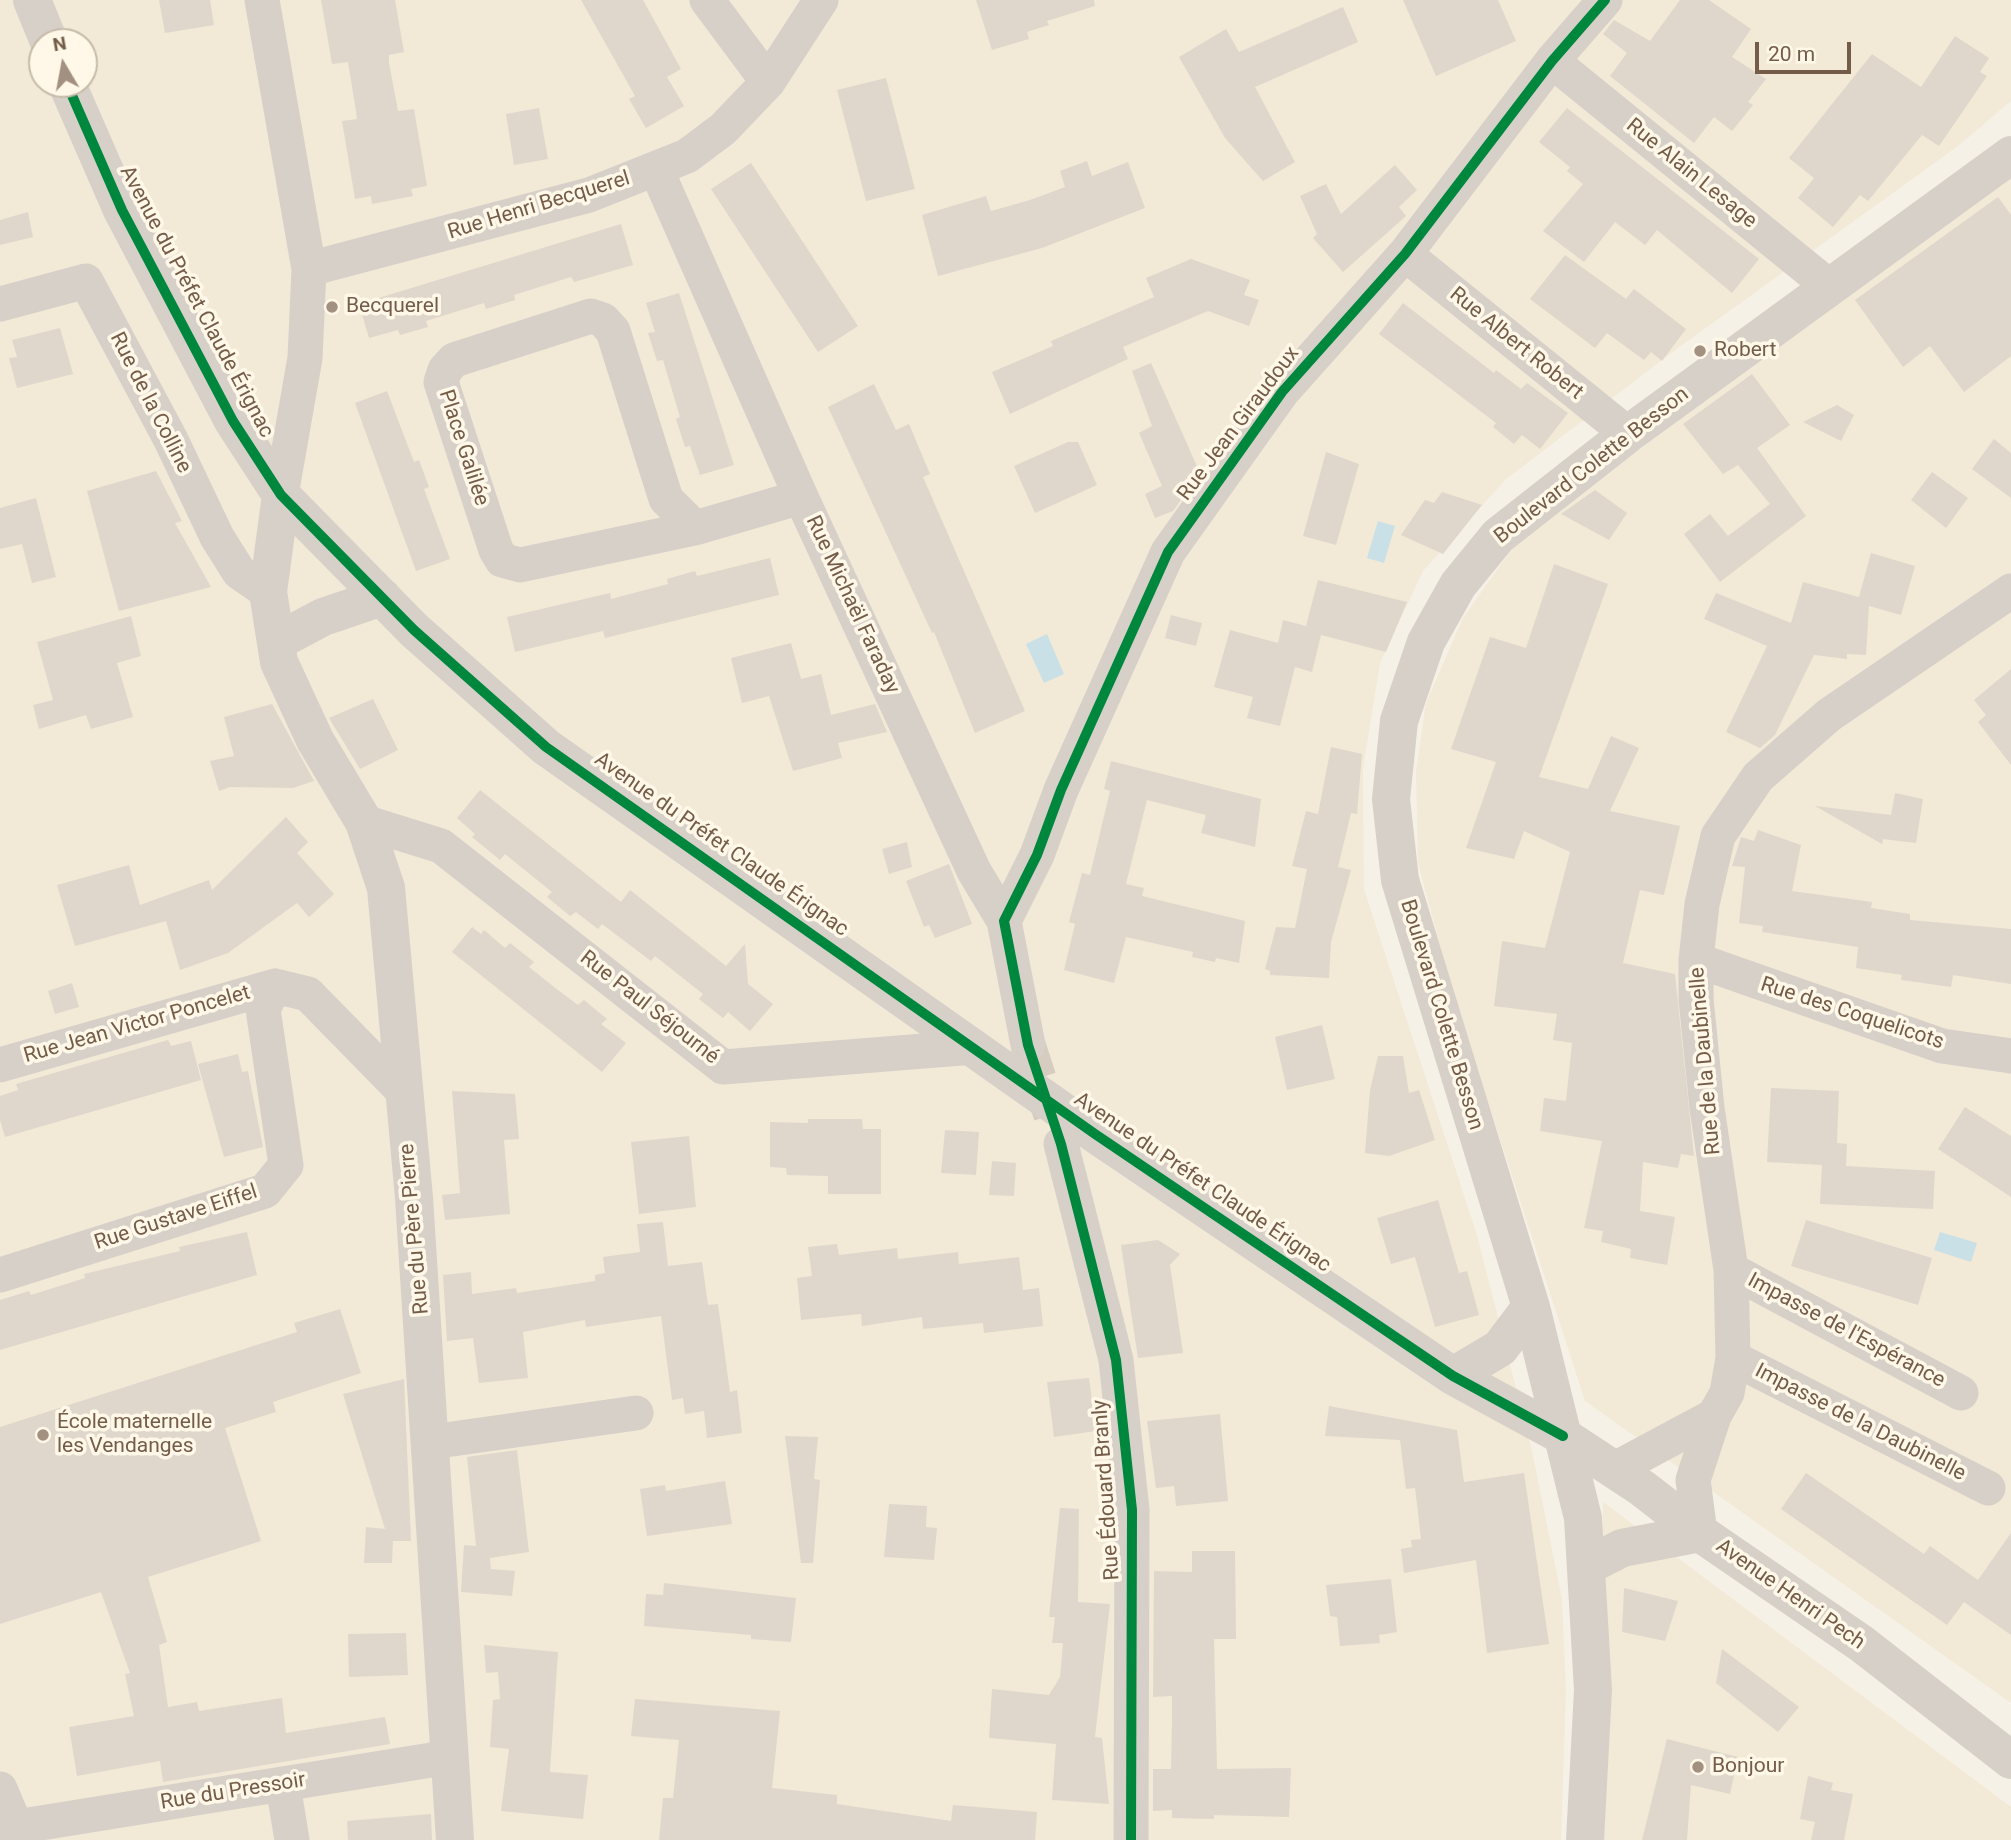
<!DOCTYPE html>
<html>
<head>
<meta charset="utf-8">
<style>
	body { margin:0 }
	#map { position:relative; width:2011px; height:1840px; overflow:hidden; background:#f6f1e7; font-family:Roboto,sans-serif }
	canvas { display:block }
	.north { position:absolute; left:28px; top:28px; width:70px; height:70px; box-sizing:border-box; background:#fff8e8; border:2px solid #c7baa8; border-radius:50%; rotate:350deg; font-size:19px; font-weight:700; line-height:28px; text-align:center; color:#745c48 }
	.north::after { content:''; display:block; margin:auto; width:24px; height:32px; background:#a29080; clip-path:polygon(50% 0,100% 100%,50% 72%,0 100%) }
	.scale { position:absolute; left:1755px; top:42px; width:96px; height:32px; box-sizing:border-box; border:4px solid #745c48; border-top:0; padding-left:9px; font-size:21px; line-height:24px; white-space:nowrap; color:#745c48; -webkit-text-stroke:5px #fff8e8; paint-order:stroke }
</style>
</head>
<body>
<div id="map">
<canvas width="2011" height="1840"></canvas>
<div class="north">N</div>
<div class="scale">20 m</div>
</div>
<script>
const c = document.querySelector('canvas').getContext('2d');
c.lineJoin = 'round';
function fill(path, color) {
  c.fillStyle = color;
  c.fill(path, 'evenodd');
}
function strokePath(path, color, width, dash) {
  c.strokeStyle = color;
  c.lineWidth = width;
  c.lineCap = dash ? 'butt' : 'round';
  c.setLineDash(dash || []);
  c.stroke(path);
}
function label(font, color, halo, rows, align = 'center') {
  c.font = font + ' Roboto,sans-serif';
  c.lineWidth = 7;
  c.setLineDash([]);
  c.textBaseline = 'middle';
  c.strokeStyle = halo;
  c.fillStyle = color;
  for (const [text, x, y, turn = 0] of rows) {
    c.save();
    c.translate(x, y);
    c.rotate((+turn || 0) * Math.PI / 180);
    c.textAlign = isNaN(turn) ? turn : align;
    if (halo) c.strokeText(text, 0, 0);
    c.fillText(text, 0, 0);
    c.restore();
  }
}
fill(new Path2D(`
	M0,0H2011V101L1958,146L1674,351L1505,480L1423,571L1380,663L1363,769L1364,889L1477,1235L1532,1451L1562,1599L1566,1690L1561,1840H0ZM42,42H84V84H42Z
	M2011,173V1703L1585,1401L1452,991L1418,863L1416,772L1426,703L1463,618L1518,540Z
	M1603,1502L2011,1807V1840H1596Z`), '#f2e9d7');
fill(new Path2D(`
	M1378,521L1395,526L1384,563L1367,558Z
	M1047,634L1064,674L1044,683L1026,644Z
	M1940,1232L1977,1243L1971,1262L1934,1250Z`), '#c9e1e6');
fill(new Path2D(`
	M159,0H210L214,25L165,33Z
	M321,0H395L404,52L389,55V63L398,111L414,109L427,186L411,189L413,196L372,204L371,196L355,199L342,121L357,119L356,111L348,62L332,64Z
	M581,0H643L681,69L667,77L684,106L646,128L629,99L635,96Z
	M976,0H1094L1095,6L1047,21L1049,25L1027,32L1029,39L992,50Z
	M1403,0H1498L1516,41L1436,76Z
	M1680,0H1709L1751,29L1732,57L1766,79L1748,102L1753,105L1732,131L1714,117L1694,143L1610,76L1627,53L1603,34L1614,20L1650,41Z
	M1343,7L1358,42L1255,87L1295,162L1263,181L1225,138L1179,57L1226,29L1239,52Z
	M1955,36L1989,58L1980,72L1987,76L1939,146L1922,135L1868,201L1860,195L1833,227L1798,198L1814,178L1789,158L1872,54L1921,87Z
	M886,78L915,189L866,201L837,90Z
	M539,108L548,159L514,165L506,114Z
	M1567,108L1759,259L1732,293L1657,230L1645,245L1615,222L1584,262L1543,231L1583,184L1567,171L1570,167L1539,142Z
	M1087,161L1092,176L1128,162L1145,208L1042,248L938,276L922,215L986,196L991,211L1030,200L1065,187L1060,171Z
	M751,163L858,326L818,352L711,189Z
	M1395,165L1417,190L1399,207L1406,216L1343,272L1313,238L1317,234L1300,196L1326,184L1341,214Z
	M1998,197L2011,215V356L1964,392L1930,346L1903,367L1855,300Z
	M28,212L33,237L0,245V220Z
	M621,224L633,265L574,282L571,277L514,295L515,300L486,309L484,303L426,321L428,327L400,335L398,330L369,338L359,304Z
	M1565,255L1626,299L1634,289L1686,329L1662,361L1651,352L1644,360L1607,333L1595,348L1530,299Z
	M1191,259L1250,280L1244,295L1259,300L1249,326L1208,311L1123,347L1128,359L1010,414L992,372L1053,346L1051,341L1154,297L1146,278Z
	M679,293L734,465L700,475L690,446L685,447L676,419L680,417L663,360L657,361L648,333L655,332L646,303Z
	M1403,303L1494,373L1496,370L1521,389L1527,383L1568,413L1540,449L1522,435L1514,444L1493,427L1496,423L1379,334Z
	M60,328L73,374L17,388L9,358L17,357L12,340Z
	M1151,363L1200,473L1173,511L1155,518L1145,494L1162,486L1139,433L1152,426L1132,371Z
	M1752,374L1790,425L1757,448L1806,516L1720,582L1684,534L1710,514L1728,536L1770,504L1738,465L1723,474L1683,424Z
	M874,384L896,430L909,424L930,474L923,477L1025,711L975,733L934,632L932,633L828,407Z
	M387,391L414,462L419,460L429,487L424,489L450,559L416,571L355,403Z
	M1837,405L1854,415L1841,441L1803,422Z
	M1994,439L2011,453V498L1972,469Z
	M1068,442H1078L1097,485L1035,513L1014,466Z
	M1326,452L1359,464L1336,545L1303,536Z
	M156,471L182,521L175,523L211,587L119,611L87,491Z
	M1932,472L1968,498L1946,528L1911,500Z
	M1595,490L1627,513L1609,540L1561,514Z
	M1442,492L1482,505L1443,554L1401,535L1425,500L1434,503Z
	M36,498L56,577L32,583L22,544L0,549V508Z
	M1871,553L1915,566L1901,615L1869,606L1866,655L1847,654V659L1814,655L1775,735L1760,748L1726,732L1767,646L1704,619L1716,593L1791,623L1803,582L1859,597Z
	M770,558L779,595L605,638L603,631L515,652L507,617L610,593L611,599L668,584L667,579L695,571L697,576Z
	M1554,564L1608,584L1539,777L1588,789L1611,736L1639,748L1610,811L1680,826L1664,895L1640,890L1623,963L1675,974L1694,1156L1681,1154L1678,1168L1643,1162L1640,1211L1675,1217L1667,1265L1630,1258L1631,1249L1601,1242L1603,1231L1584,1228L1602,1141L1540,1131L1544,1098L1566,1101L1572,1043L1553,1040L1557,1014L1494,1006L1502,941L1545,948L1570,852L1524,831L1514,859L1466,848L1496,762L1451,749L1490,637L1526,648Z
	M1318,580L1407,602L1386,652L1321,635L1312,672L1295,667L1280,726L1247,718L1253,697L1214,687L1230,630L1278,643L1283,620L1306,626Z
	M1171,615L1202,623L1196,646L1165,638Z
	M131,616L141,656L117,663L133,717L91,729L86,715L39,729L33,705L53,700L37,642Z
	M791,643L801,679L821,674L831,715L875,704L887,732L838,743L842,758L793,771L769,696L742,703L731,658Z
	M2011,669V765L1978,722L1986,715L1974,700Z
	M373,699L398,750L360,769L329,718Z
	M272,704L314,781L293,788L230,787L219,791L210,761L234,756L224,717Z
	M1331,747L1362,754L1357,814L1351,813L1338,867L1351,870L1331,942L1329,978L1270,975V971L1265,969L1276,927L1295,928L1307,869L1292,866L1306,811L1318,814Z
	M1111,761L1261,799L1255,847L1201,833L1206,815L1147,800L1126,884L1144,888L1142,896L1245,921L1239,963L1216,958L1215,962L1192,957L1193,952L1126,937L1114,983L1064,970L1075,924L1069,922L1082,873L1090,875L1110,791L1104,789Z
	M480,790L621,902L630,890L726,966L745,944L748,984L773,1004L750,1031L728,1012L723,1018L699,999L703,994L655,956L651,961L602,924L598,929L576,912L570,916L547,897L552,892L505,854L500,860L472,837L475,834L457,818Z
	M1895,793L1923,799L1916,843L1883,839L1882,844L1815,806L1891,815Z
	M286,817L308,842L297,853L334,894L309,917L297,903L228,953L180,970L166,921L75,946L57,885L129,865L140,905L209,880L212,890Z
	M1758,830L1801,845L1792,891L1872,902L1871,908L1910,914V920L2011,929V984L1953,975L1951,987L1901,980L1902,975L1856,968L1858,947L1762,932L1763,926L1739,923L1745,867L1732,866L1741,837L1754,841Z
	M907,842L912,867L889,874L882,849Z
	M949,864L972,924L935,938L929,925L924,927L906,881Z
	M472,927L481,934L484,930L505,948L510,943L534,962L529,967L554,987L578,1005L584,1000L607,1019L601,1024L626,1043L602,1072L452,952Z
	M72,983L79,1007L55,1014L48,991Z
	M1322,1025L1335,1079L1287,1090L1275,1037Z
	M168,1040L171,1046L191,1041L201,1080L5,1137L0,1120V1096L18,1090L16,1084Z
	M238,1054L242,1072L248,1071L263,1147L224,1157L198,1064Z
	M1378,1056H1403L1409,1093L1419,1090L1435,1140L1389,1156L1365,1153L1370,1090Z
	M1771,1088L1839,1091L1837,1143L1847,1144L1846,1166L1935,1171L1933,1209L1820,1204L1822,1165L1767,1162Z
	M452,1091L515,1094L519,1139L504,1140L510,1214L445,1220L442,1195L460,1193Z
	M1965,1107L2011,1136V1197L1938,1149Z
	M808,1119H862L863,1129H881V1194H828V1176L787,1175L786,1168L770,1167V1122L808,1123Z
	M945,1130L979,1132L976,1175L941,1173Z
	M689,1136L696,1207L639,1214L631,1142Z
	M992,1161L1016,1163L1014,1196L989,1195Z
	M1438,1200L1459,1273L1467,1271L1479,1315L1435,1327L1415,1257L1391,1264L1377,1218Z
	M1806,1220L1932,1258L1918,1305L1791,1266Z
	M663,1222L668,1266L702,1262L708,1305L718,1304L730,1392L737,1390L742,1433L707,1438L704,1411L685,1414L683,1398L672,1400L661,1316L586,1327L585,1320L523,1332L528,1378L479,1383L473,1338L447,1341L443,1275L471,1272L472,1294L516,1288L517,1293L595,1281V1275L605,1273L603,1257L640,1252L637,1224Z
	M247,1232L257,1275L0,1350V1300L29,1291L31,1295L85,1278L84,1274L180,1251L179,1247Z
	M1158,1240L1180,1254L1170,1265L1183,1353L1138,1358L1121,1245Z
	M837,1244L839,1255L897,1248L898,1259L958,1252L959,1264L1019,1257L1023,1290L1039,1288L1043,1326L984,1333L983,1323L923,1329L922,1317L862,1326L861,1314L801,1320L797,1278L812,1276L808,1247Z
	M340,1309L361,1373L273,1402L276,1412L225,1428L261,1541L148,1577L167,1642L159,1645L168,1707L197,1702L199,1711L282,1698L286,1733L385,1717L390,1744L163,1782L160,1761L77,1776L69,1727L134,1716L125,1674L130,1673L101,1592L0,1624V1427L297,1332L294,1323Z
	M1089,1378L1096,1431L1054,1437L1047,1382Z
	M404,1379L411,1541H393L392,1563H364L366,1527L385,1529L343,1394Z
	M1329,1406L1457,1430L1464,1482L1524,1473L1549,1644L1487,1653L1476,1560L1404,1573L1401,1549L1412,1547L1411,1540L1421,1539L1415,1488L1406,1489L1400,1440L1325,1436Z
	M1220,1414L1228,1501L1176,1506L1174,1486L1156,1488L1147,1421Z
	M785,1436L818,1437L814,1479L820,1480L813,1563H801Z
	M517,1450L529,1552L490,1558L491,1569L515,1571L512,1596L461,1592L464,1545L476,1546L467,1457Z
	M1806,1473L1924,1554L1930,1546L1978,1580L2011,1533V1635L1964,1602L1947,1625L1781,1509Z
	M725,1481L732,1524L647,1536L640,1489L665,1485L666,1491Z
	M889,1504L927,1506L926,1527L937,1528L934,1560L884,1557Z
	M1060,1508L1079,1509L1078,1602L1110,1604L1095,1737L1102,1738L1109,1804L1052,1800L1056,1744L989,1738L992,1689L1049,1695L1060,1677L1063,1643H1052L1055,1617H1049Z
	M1192,1551H1235L1236,1639H1214L1217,1769L1291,1768L1289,1817L1214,1815V1819L1172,1818V1810L1153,1811V1769H1171L1172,1722V1696L1153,1697L1154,1571L1192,1572Z
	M1391,1579L1397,1632L1379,1635L1380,1643L1340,1646L1337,1617L1330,1616L1326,1585Z
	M664,1583L796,1598L791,1642L751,1639V1635L644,1626L646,1594L663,1595Z
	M1624,1588L1678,1601L1665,1641L1622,1632Z
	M406,1633L408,1675L349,1677L348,1634Z
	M484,1645L558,1652L550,1772L588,1775L583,1819L501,1811L509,1749L490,1747L493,1700L500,1699L498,1672L486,1673Z
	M1722,1649L1799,1707L1778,1732L1716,1683Z
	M635,1699L780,1711L772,1788L837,1795V1804L951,1821L953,1805L1037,1812L1035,1840H659L663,1798H673L679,1740L631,1736Z
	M1667,1739L1738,1757L1730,1794L1691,1785L1687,1840H1642Z
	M1808,1776L1833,1783L1831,1790L1853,1794L1844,1840H1811L1815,1822L1800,1819Z
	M431,1814L432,1840H348L347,1821Z`), '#e0d7cc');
strokePath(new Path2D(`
	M1028,1045L1051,1115`), '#d6ccbf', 35, [35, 18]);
strokePath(new Path2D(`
	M262,0L309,269L305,358L281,495
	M707,0L768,82
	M1552,61L1830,287
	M656,169L801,497L974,871L1004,921L1028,1045
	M1405,254L1628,434
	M309,269L589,195L687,156L723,129L768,82L821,0
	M0,304L86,281L171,440L217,537L239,572L268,592
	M695,528L520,565L502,560L496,550L441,382L445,370L454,360L591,316L603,320L613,331L666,499L695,528L801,497
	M364,822L441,846L723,1067L974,1047
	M1004,921L1037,855L1061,790L1168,552L1282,392L1405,254L1552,61L1605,0
	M1696,960L1942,1046L2011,1056
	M0,1065L275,986
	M1061,1144L1116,1360L1132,1510L1131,1840
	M1731,1270L1961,1393
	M0,1275L265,1191L286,1165L263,1009L275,986L308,994L403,1091
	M1733,1358L1988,1488
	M431,1442L636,1413
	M1615,1469L1714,1416L1727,1393L1733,1358L1731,1270L1707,1108L1696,999V960L1702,904L1718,836L1758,777L1829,715L2011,591
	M1700,1533L1693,1480L1714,1416
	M283,1785L292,1840
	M0,1789L16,1827L17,1840
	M16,1827L450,1757`), '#d7d0c9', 35);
strokePath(new Path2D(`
	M32,0L49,42
	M67,84L122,210L233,421L281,495L414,630L546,747L1095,1134L1453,1376L1563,1436L1642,1488L1700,1533L1862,1644L2011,1760
	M281,495L268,592L279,662L315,740L364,822L386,888L414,1198L455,1840
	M276,642L323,617L382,597
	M1453,1376L1500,1348L1531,1307
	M1587,1566L1622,1548L1700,1533
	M1585,1840L1593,1690L1583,1518L1531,1307L1400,880L1391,799L1399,721L1426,642L1458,585L1498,536L1628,434L2011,155`), '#d7d0c9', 38);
strokePath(new Path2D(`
	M67,84L122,210L233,421L281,495L414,630L546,747L1095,1134L1453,1376L1563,1436
	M1131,1840L1132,1510L1116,1360L1061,1144L1028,1045L1004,921L1037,855L1061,790L1168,552L1282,392L1405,254L1552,61L1605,0`), '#00873e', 10);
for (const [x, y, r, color] of [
	[332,307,7,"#a29080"],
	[1700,351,7,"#a29080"],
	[43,1435,7,"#a29080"],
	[1698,1767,7,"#a29080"]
]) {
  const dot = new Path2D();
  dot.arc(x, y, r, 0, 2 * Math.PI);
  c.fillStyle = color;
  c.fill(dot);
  strokePath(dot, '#fff8e8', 2.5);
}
label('21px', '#745c48', '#fff8e8', [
	["Rue Alain Lesage",1691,174,39],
	["Rue Henri Becquerel",539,206,-17],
	["Avenue du Préfet Claude Érignac",196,302,62],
	["Rue Albert Robert",1516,344,39],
	["Rue de la Colline",150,403,63],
	["Rue Jean Giraudoux",1239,424,-53],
	["Place Galilée",463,448,72],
	["Boulevard Colette Besson",1592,466,-38],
	["Rue Michaël Faraday",852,605,65],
	["Avenue du Préfet Claude Érignac",721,845,35],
	["Rue Paul Séjourné",649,1008,38],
	["Rue des Coquelicots",1852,1014,18],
	["Boulevard Colette Besson",1441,1015,73],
	["Rue Jean Victor Poncelet",137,1025,-16],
	["Rue de la Daubinelle",1706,1061,-95],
	["Avenue du Préfet Claude Érignac",1202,1183,34],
	["Rue Gustave Eiffel",176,1218,-18],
	["Rue du Père Pierre",415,1229,-95],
	["Impasse de l'Espérance",1846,1331,28],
	["Impasse de la Daubinelle",1860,1423,27],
	["Rue Édouard Branly",1107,1490,-94],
	["Avenue Henri Pech",1790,1595,35],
	["Rue du Pressoir",233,1792,-9]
]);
label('21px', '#745c48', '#fff8e8', [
	["Becquerel",346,307],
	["Robert",1714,351],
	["École maternelle",57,1423],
	["les Vendanges",57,1447],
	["Bonjour",1712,1767]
], 'left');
</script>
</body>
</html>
